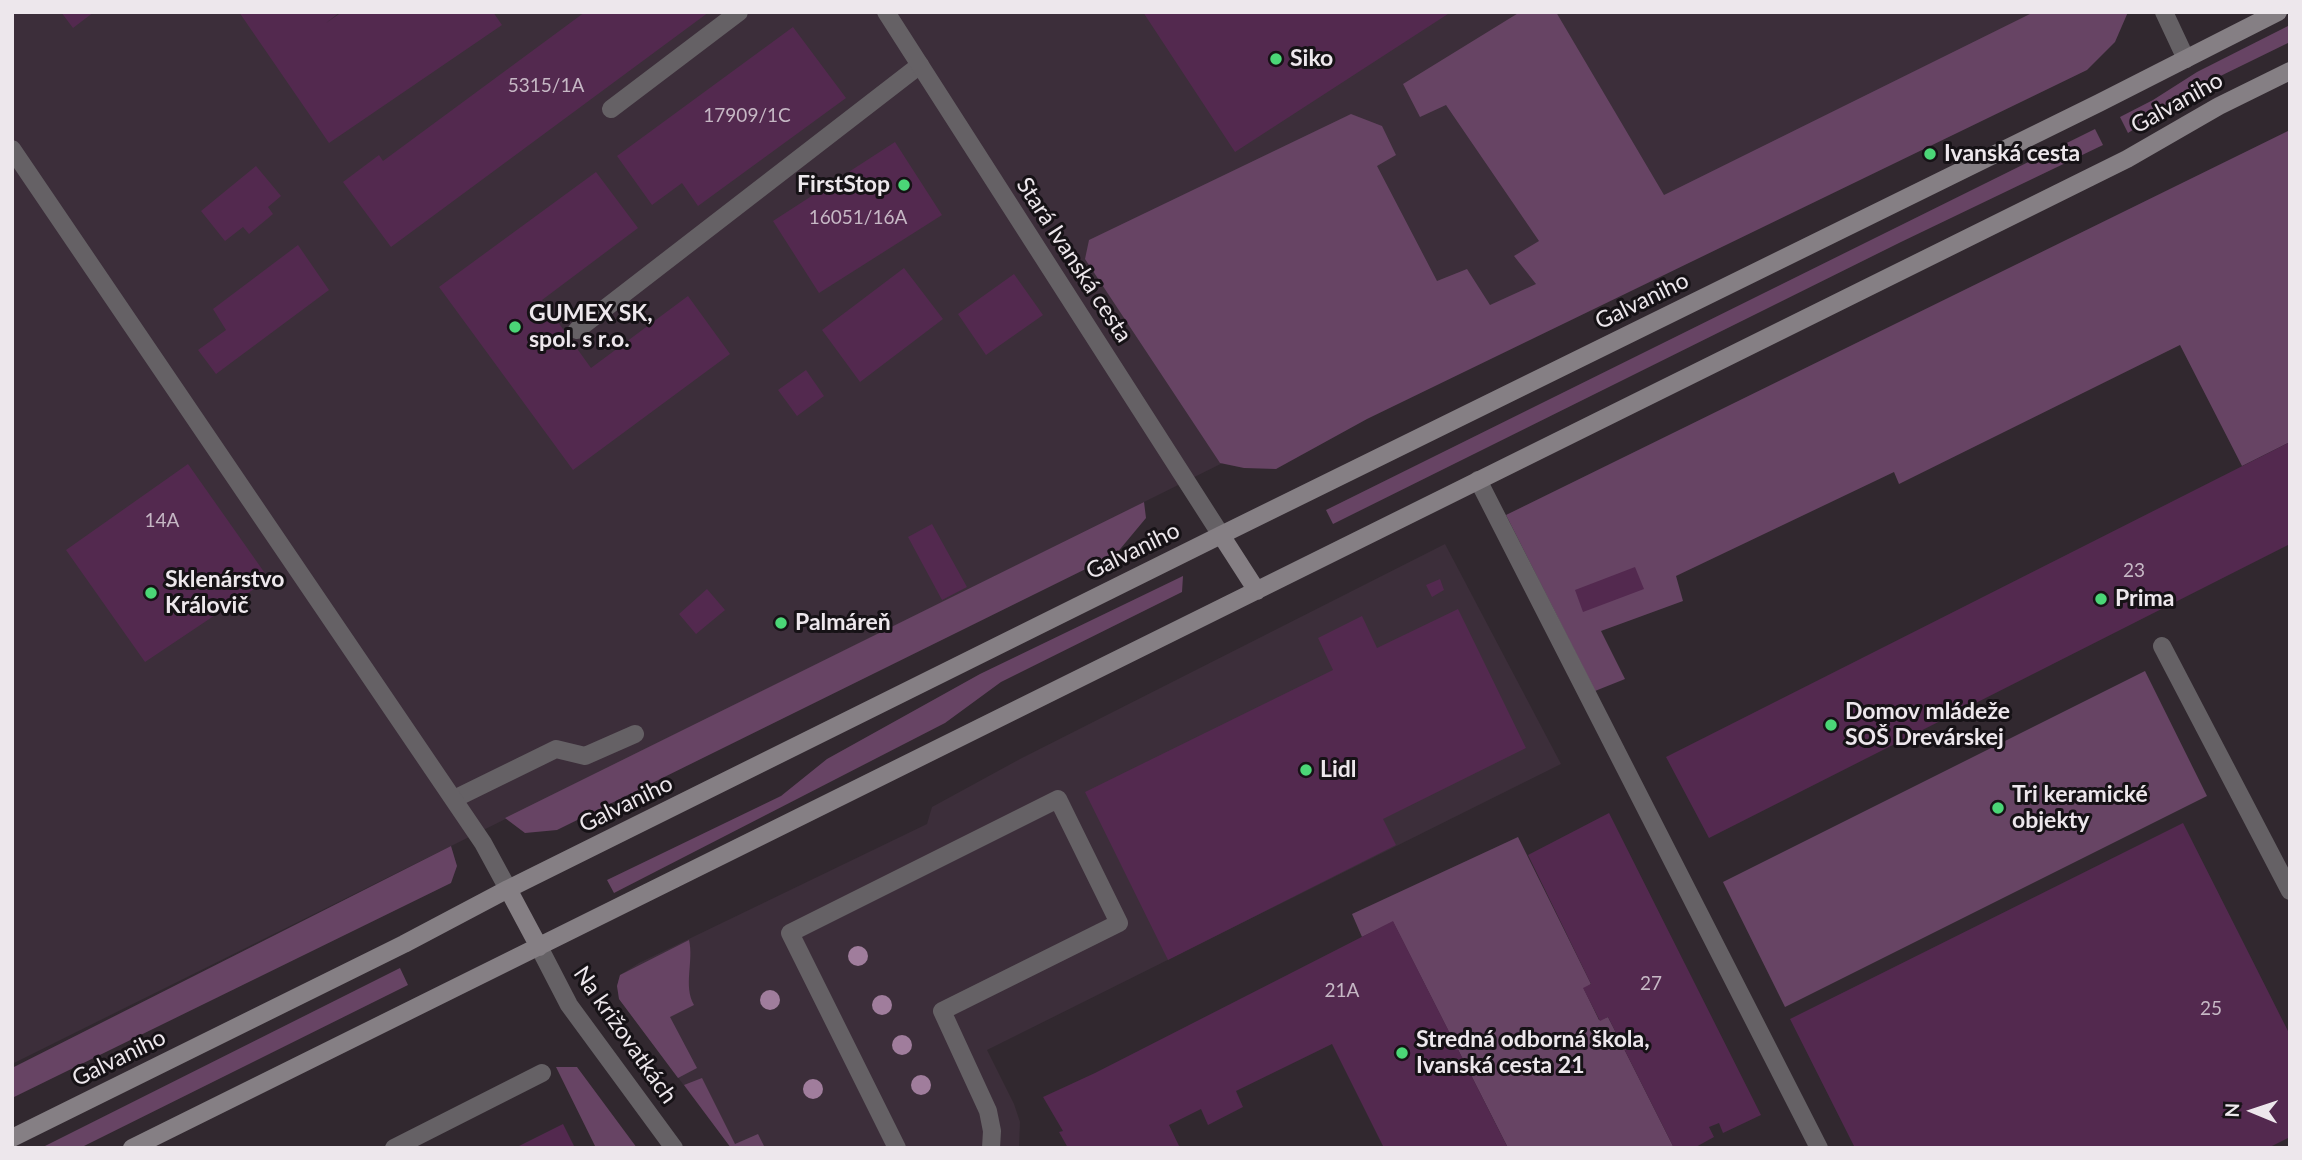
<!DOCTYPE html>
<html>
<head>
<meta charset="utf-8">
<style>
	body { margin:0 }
	#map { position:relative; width:2302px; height:1160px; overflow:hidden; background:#31282f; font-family:Lato,sans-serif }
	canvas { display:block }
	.frame { position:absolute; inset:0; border:14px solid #ede7ec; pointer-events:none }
	.north { position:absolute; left:2218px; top:1076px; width:70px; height:70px; -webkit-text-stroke:5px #161216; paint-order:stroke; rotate:272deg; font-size:19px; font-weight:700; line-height:28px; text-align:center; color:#ede7ec }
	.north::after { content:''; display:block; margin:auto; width:24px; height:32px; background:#ede7ec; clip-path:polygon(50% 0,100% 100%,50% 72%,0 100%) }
</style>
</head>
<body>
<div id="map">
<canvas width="2302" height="1160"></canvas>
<div class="frame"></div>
<div class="north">N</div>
</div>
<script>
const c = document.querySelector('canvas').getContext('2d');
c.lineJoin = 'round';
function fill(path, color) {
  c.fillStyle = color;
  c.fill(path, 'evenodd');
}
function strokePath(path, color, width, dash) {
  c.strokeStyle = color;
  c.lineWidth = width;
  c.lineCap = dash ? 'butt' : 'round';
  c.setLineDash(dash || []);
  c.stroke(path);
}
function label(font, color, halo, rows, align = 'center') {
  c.font = font + ' Lato,sans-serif';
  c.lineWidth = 6;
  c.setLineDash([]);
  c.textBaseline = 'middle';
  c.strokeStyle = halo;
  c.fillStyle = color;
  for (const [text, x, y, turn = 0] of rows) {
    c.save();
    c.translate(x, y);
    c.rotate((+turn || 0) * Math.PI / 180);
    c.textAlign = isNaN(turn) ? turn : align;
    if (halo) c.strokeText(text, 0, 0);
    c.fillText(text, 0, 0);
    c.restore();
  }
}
fill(new Path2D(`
	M12,12H2131L12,1064Z
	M1445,544L1561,764L987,1050L1014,1104L1020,1122L1019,1148H731L619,999L617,986L620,975L639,963L927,824L932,807L1020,759Z`), '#3c2e3a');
fill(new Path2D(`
	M1520,12H1556L1664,195L2034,12H2128L2115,42L2087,70L1367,419L1276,469L1244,468L1220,463L1085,259L1089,240L1351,114L1382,126L1396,155L1377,166L1437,281L1467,269L1490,305L1536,284L1514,256L1539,241L1446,105L1420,117L1403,84Z
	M2290,25V42L2202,85L2128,133L2120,117L2153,100L2197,72Z
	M2095,129L2103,145L1901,242L1333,524L1326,510Z
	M2290,130V442L2242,466L2180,345L1899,484L1894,472L1676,576L1683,601L1601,631L1625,679L1595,691L1506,515Z
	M1144,502L1146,518L1116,554L557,830L525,833L505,818Z
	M1183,576L1182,592L1001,682L945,723L614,893L607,880L781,796L827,759L980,674Z
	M2145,671L2207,796L1785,1007L1723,882Z
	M1518,837L1591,984L1584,989L1599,1020L1608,1017L1674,1148H1508L1393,922L1362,937L1352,914Z
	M451,846L457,866L451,883L12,1098V1068Z
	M689,940C694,961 683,986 694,1005L670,1017L697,1068L678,1078L619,999L617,986L620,975Z
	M400,968L408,985L80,1148H41Z
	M556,1067H577L637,1148H596Z
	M702,1078L735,1144L758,1134L765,1148H731L684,1085Z`), '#674464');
fill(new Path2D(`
	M61,12H94L73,28Z
	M239,12H340L326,23L342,12H493L502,25L329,143Z
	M585,12H709L391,247L343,182L379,155L383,161Z
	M1143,12H1451L1235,152Z
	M793,27L846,98L698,206L682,183L652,205L617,156Z
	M895,142L942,215L819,293L773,221Z
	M256,166L281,196L268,207L273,214L249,234L243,227L225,241L201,211Z
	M596,172L638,228L542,300L591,368L688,296L730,354L573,470L439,287Z
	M298,245L329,290L216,374L198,350L226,330L213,309Z
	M904,268L943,319L860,382L822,330Z
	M1014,274L1043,315L986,355L958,314Z
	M806,370L824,396L797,416L778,390Z
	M2290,442V544L1709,838L1666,757Z
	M188,464L269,579L145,662L66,550Z
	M932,524L967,587L942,600L908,537Z
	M1635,567L1644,589L1583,612L1575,590Z
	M1440,579L1444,590L1432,597L1426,585Z
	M707,589L725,610L696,634L679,614Z
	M1458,609L1526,748L1383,819L1396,845L1168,960L1085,792L1333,670L1318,638L1362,616L1377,648Z
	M1609,813L1761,1115L1723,1133L1719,1123L1709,1127L1714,1137L1694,1148H1674L1608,1017L1600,1021L1583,988L1591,984L1528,855Z
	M2183,823L2290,1035V1137L2268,1148H1855L1790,1019Z
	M1393,921L1508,1148H1384L1332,1044L1236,1091L1243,1107L1208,1125L1201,1109L1169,1125L1180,1148H1068L1059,1132L1063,1131L1043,1097L1095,1073Z
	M563,1124L575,1148H515Z`), '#53294f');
strokePath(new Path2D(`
	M2164,12L2186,59
	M611,109L739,12
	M577,330L920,65
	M1478,480L1819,1148
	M2162,646L2290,891
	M454,799L556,749L585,756L635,734
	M394,1148L542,1073
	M897,1148L790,933L1058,799L1119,923L942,1011L988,1111L992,1131L991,1148`), '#656165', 18);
strokePath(new Path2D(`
	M886,12L1221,535
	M12,149L483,843L508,889
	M539,947L569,1005L674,1148`), '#656165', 18);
strokePath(new Path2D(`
	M1221,535L1257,591
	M508,889L539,947
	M12,1138L404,944L508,889L1221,535L2099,103L2278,12
	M132,1148C799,821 1462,488 2127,159L2219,106L2290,71`), '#857f84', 18);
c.fillStyle = '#a07d9c';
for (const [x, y] of [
	[858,956],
	[770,1000],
	[882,1005],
	[902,1045],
	[921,1085],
	[813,1089]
]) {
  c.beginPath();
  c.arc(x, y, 10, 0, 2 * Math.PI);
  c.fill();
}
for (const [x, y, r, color] of [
	[1276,59,7,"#4bd677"],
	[1930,154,7,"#4bd677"],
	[904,185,7,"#4bd677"],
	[515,327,7,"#4bd677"],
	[151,593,7,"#4bd677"],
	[2101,599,7,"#4bd677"],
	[781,623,7,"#4bd677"],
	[1831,725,7,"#4bd677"],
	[1306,770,7,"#4bd677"],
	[1998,808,7,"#4bd677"],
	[1402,1053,7,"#4bd677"]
]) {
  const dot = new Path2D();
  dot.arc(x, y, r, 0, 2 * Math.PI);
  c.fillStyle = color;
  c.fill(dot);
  strokePath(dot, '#161216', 2.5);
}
label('19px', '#c6b8c5', null, [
	["5315/1A",546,86],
	["17909/1C",747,116],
	["16051/16A",858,218],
	["14A",162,521],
	["23",2134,571],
	["27",1651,984],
	["21A",1342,991],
	["25",2211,1009]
]);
label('bold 23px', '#ede7ec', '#161216', [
	["Siko",1290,59],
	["Ivanská cesta",1944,154],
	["FirstStop",890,185,"right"],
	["GUMEX SK,",529,314],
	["spol. s r.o.",529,340],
	["Sklenárstvo",165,580],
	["Královič",165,606],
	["Prima",2115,599],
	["Palmáreň",795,623],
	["Domov mládeže",1845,712],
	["SOŠ Drevárskej",1845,738],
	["Lidl",1320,770],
	["Tri keramické",2012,795],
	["objekty",2012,821],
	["Stredná odborná škola,",1416,1040],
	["Ivanská cesta 21",1416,1066]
], 'left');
label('23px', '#ede7ec', '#161216', [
	["Galvaniho",2177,103,-29],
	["Stará Ivanská cesta",1074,260,57],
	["Galvaniho",1642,301,-26],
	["Galvaniho",1133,551,-26],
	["Galvaniho",626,804,-26],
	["Na križovatkách",625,1035,55],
	["Galvaniho",119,1058,-26]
]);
</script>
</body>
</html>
